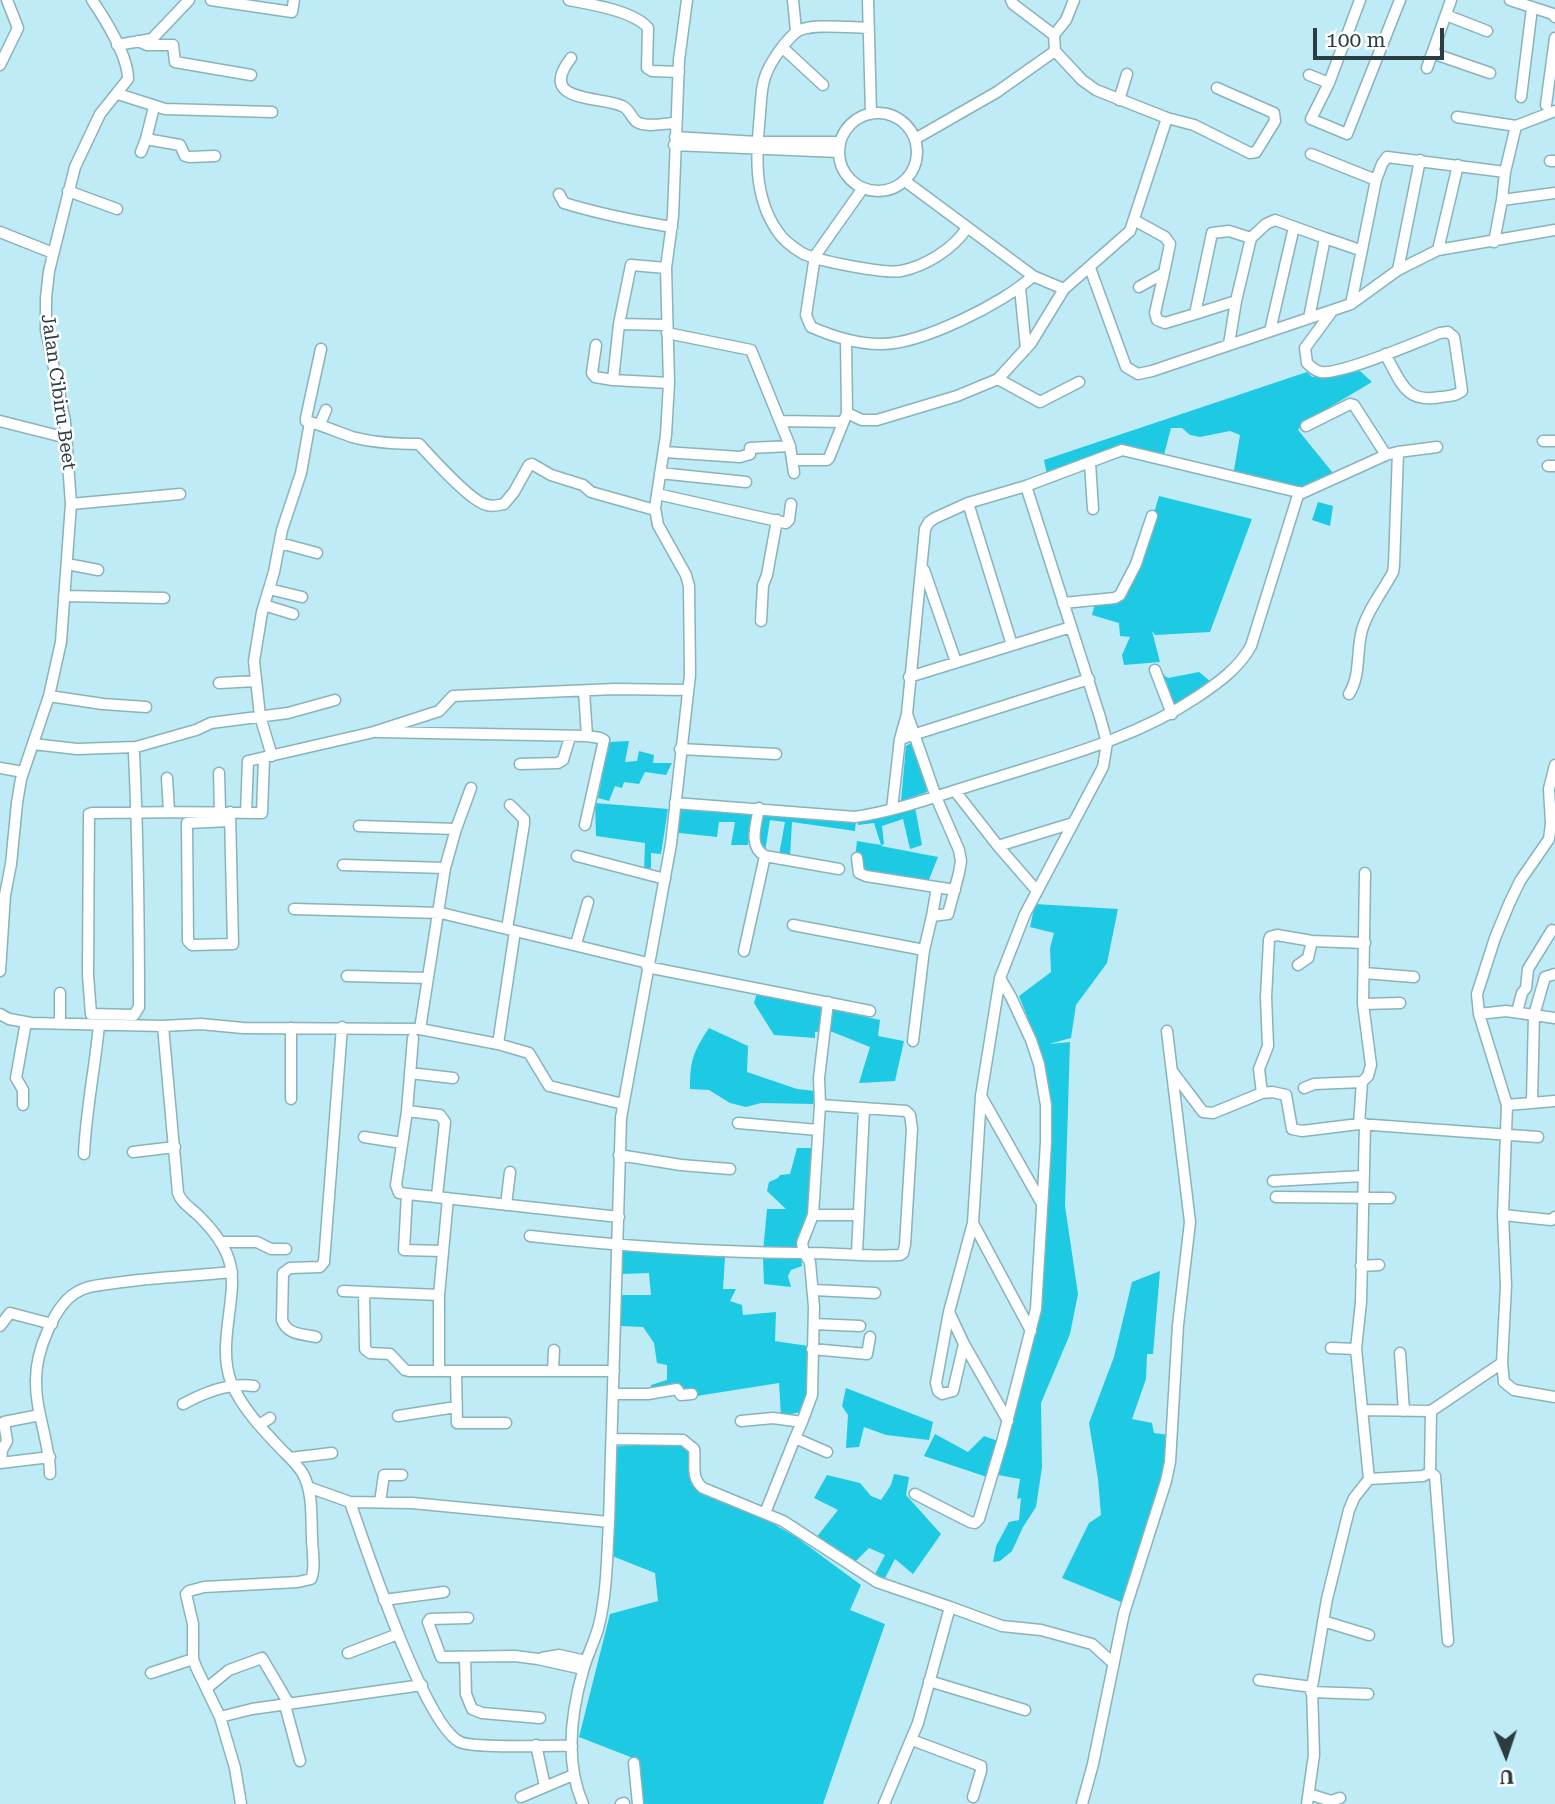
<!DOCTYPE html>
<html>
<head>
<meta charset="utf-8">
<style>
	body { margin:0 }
	#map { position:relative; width:1555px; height:1804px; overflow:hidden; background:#beebf5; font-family:"Roboto Serif",serif }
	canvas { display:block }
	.north { position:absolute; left:1471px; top:1720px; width:70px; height:70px; -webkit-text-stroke:5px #fff; paint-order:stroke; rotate:178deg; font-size:19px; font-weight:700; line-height:28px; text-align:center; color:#2b3d41 }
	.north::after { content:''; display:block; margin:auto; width:24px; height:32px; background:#2b3d41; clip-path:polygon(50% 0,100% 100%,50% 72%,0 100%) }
	.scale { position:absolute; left:1313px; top:28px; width:131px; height:32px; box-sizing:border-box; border:4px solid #2b3d41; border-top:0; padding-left:9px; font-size:21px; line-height:24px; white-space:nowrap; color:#2b3d41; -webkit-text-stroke:5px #fff; paint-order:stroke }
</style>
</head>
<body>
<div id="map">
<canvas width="1555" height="1804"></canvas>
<div class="north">U</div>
<div class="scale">100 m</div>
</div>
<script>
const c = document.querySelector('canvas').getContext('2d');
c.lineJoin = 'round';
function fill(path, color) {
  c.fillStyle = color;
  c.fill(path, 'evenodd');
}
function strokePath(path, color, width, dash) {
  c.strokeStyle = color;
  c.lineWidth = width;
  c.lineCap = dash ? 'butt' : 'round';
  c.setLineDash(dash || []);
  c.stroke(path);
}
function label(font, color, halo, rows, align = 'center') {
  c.font = font + ' "Roboto Serif",serif';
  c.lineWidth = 5;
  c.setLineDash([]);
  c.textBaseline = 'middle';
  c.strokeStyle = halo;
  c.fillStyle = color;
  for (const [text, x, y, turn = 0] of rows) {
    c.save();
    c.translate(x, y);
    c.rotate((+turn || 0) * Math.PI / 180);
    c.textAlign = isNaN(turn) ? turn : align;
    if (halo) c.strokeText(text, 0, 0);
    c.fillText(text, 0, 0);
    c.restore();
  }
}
fill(new Path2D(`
	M1360,371L1372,382L1303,423L1298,430L1333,473L1299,492L1233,476L1240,435L1230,431L1200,437L1190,435L1182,428H1171L1164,455L1127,446L1047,475L1044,460L1307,372L1312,377Z
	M1159,496L1252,519L1210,632L1155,635L1152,631L1160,662L1124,665L1122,655L1130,637L1120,636L1119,623L1092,615L1095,603L1124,595L1138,567Z
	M1318,502L1333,506L1330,526L1312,520Z
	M1199,672L1211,682L1174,711L1161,673L1168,678Z
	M916,740L927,792L901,801L906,746Z
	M629,741L625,762L637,761L639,751L654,755L653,763H672L666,775L645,772L639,784L624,782L622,788L615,786L609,801L598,798L609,742Z
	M595,803L668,809L661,854L651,853V868L644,870L645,843L596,836Z
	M673,806L754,813L748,845H731L735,822H719L717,837L670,832Z
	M915,807L922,845L910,849L903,819L882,826L884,844L881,846L938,857L928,882L853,875L857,841L881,845L874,823L858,825V820Z
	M762,811L856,821L855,831L792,822L790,857L779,855L785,822L770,820L765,852L758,850Z
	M1035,904L1118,909L1107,963L1076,1005L1071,1038L1049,1044L1070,1042L1065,1206L1078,1294L1070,1334L1041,1403L1042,1467L1036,1507L1023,1527L1012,1551L1000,1561L993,1562L996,1546L1009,1522L1019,1520L1021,1498L1017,1499L1020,1479L998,1475L996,1460L1038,1290L1047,1097L1036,1047L1039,1046L1019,996L1051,972L1050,948L1054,933L1030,927Z
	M757,993L880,1020L878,1036L904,1041L895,1081L859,1083L870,1047L830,1031L815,1032V1038L774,1035L754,1003Z
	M709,1028L748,1046L747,1072L797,1089L816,1091L813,1104L761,1103L746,1107L730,1103L709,1090L690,1089C690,1061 693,1052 709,1028Z
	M797,1148H813L808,1214L800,1231V1247L763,1252L767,1209H786L767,1191L769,1182L778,1178L780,1175L790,1174Z
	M621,1251L725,1257L723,1289H736L730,1301L742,1305L743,1315L776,1312L775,1341L808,1346L807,1396L801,1412L781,1416L779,1383L684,1398L677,1388L652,1393L651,1385L667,1380V1365L657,1363L654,1343L643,1327L621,1326V1295H651L649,1273L621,1274Z
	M801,1256L802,1266L791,1270L788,1276L791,1287L764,1284L763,1258Z
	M1160,1271L1153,1354H1147L1146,1379L1132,1419L1152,1423L1154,1433L1169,1435L1168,1472L1121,1602L1062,1578L1089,1523L1101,1515L1098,1479L1089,1423L1114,1357L1132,1282Z
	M846,1388L933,1422L929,1440L886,1435L864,1427L859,1447L846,1448L848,1415L842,1406Z
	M935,1434L968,1452L984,1436L998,1441L987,1477L924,1456Z
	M675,1441L694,1450L695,1478L796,1537L861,1585L850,1610L885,1624L823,1804H642L633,1758L579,1737L610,1614L658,1601L655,1573L607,1554L612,1447Z
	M894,1474L909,1477L906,1495L941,1534L913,1574L895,1559L883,1582L873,1578L885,1555L869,1548L852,1565L815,1539L838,1510L814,1498L827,1475L860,1483L871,1496L881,1500L891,1485Z`), '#1ec9e4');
const minor = new Path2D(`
	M211,0L292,12L294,0
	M569,0C590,4 634,11 648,28L647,68L652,71L679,72
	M793,0L796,31
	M868,0L871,114
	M1011,0L1013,4L1054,35
	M1360,0L1329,83L1311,119L1347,134L1400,0
	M1510,0L1553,14L1555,17
	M1446,15L1487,31
	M869,28C852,28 807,22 795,33C784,43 770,62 765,77C761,88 761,102 760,114C756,154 753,197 778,232C783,240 794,248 802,253C817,261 885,274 901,271C926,266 953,249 967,228
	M138,41L147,45H173L175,62L251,75
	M117,45L152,39L189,0
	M783,48L823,85
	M1055,51L1082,80L1096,90L1167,118L1194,125L1250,153L1256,152L1275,121L1274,113L1217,88
	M1432,53L1490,73
	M571,58C536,103 600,96 622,106C630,109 631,118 637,122C647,128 665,123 676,123
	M0,65L18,28L7,0
	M1427,68L1451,0
	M1309,75L1329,83
	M118,94L165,109L272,112
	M1521,97L1532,8
	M1119,100L1127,74
	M1546,105L1555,38
	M839 152a39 39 0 1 1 78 0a39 39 0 1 1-78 0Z
	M1457,117L1516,126L1555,111
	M675,137L757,142H840
	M146,139L154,107
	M915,139L997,92L1055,51L1054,35L1066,20L1074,0
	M674,145L839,152
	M141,152L146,139L180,145L185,156L189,157L215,156
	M1311,154L1376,180
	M1550,161H1555
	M1505,172L1516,126
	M905,181L1033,276L1064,289
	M863,188L815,256L806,315L811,327C834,337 856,344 880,344C920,345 1004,303 1033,276
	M68,191L117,209
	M559,194L564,203C600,214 635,221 672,227
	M1134,220L1165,237L1170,244L1164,273L1139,287
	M0,232L53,253
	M1494,242L1502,200L1555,193
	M1438,250L1458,165
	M1090,268L1126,367L1138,374L1152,371L1351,304L1398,270L1438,250L1555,230
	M1398,270L1420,160
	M1164,273L1155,313L1157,320L1165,323L1195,314
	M1020,288L1026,349
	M1236,301L1195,314L1212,233L1229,231L1251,238
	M1351,304L1376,180L1382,164L1387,157L1505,172L1502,200
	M1333,310L1305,348L1307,363C1311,367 1315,371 1321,372C1341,375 1417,342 1440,333L1448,332L1454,337L1455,343L1462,391C1456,396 1449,396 1441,397C1404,404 1401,381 1385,354
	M1309,318L1325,238L1360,250
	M619,324L666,325
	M1270,331L1294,227
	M667,333L751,350L790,446L794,473
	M846,340L847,413L862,420H877L957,396L998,379L1031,343L1064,289L1130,231L1167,118
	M1229,344L1236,301L1251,238L1266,224L1275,220L1325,238
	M596,345L592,373L595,377L613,380L669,383
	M998,379L1040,402L1079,382
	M613,380L619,324L631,265L666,268
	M0,421L67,438
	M780,421L843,422
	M310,422C324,426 338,432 352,437C375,443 397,444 419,444C432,458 471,502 487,505C493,507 498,505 504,504L514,492L529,465L532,464L551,475L583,485L591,492L655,510
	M320,424L326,410
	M1306,426L1350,404L1354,405L1386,455
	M1543,441H1555
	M665,452L740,457L750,454V448L790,446
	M794,460H827L829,458L847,413
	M1090,463L1093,509
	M1548,466H1555
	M660,473L746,482
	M657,494L786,523L789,520L791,504
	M968,503L1012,645
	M71,504L180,494
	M280,543L317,553
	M67,564L98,570
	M924,570L956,662
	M269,589L302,597
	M64,596L164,598
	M1063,603L1115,598L1120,595L1136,564L1152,516
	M264,605L293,614
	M761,621L763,585L767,575L777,520
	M1155,670L1172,714
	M909,677L1071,627
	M219,683L256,681
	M1349,694C1361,675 1356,652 1362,630C1368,609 1383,591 1393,572L1394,565L1398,452L1437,447
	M49,696L103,704L146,707
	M907,714L936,797L959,850L961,861L959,873L948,914L932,916L924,950L913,1041
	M378,732L587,736L584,691
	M900,739L1089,679
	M33,744L77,749L136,747L196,730L211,723L288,713L335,700
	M680,749L776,754
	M134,753C138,838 139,922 139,1007L134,1015L91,1014L88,975L89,814L92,813C149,812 205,812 262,813L264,758
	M272,756L260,716L254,661L262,612L274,572L282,530L301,473L310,422L306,421V418L321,349
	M520,764L558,763L563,760L570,737
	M1555,765L1549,789L1551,824L1549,839L1520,881L1509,904L1495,938L1477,994L1479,1014L1507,1105L1503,1215L1506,1286L1502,1363L1504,1382L1514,1390L1555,1397
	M0,768L23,772
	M219,773L220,811
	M167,778L169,811
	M955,791L998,846L1073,823
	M675,803L855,817C901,810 945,793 989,780C1061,757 1134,739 1197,697C1218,683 1239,668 1251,646L1299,492
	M759,808C756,826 748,846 765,856L839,869
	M892,809L900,739L907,714L925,529L929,522L935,518L968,503L1026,486L1122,450L1302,493L1386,455L1398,452
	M230,812L233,944L192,945L188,941L187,823L230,821
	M246,813L248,761L374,732L439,711L453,696L615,689L688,690
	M585,825L604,740L600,738L587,736
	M359,826L456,829
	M998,846L1037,891
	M577,856L665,879
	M857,858L859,873L866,876L955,890
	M343,865L445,868
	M294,909L441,913L648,963
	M932,916L937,887
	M793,925L924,950
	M507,929L524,824V819L510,805
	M1365,943L1312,941L1277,935L1270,937L1269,940L1266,997L1268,1046L1259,1069L1262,1093L1272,1092L1286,1095L1292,1129L1302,1131L1359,1124L1538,1137
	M576,944L588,902
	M744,951L765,856
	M1298,965L1308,958L1312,941
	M647,967L870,1011
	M0,971L5,895L11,864L17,803L21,779L49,696L61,642L69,531L71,504L65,421L46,330V298L49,271L75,167L100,114L128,79C128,56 105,19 92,0
	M1364,973L1414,977
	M347,976L428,978
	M1363,1004L1400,1003
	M1517,1012L1522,993L1526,988L1528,969L1552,930
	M0,1014L9,1019L31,1023L163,1026L201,1024L243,1028L420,1029L498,1044L529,1053L549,1086L623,1104
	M1479,1014L1506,1011L1555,1018
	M60,1023V993
	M163,1026L178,1193C181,1203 191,1208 199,1216C210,1227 224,1244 229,1260C240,1294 216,1342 231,1382C241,1407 263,1430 282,1450C289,1457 298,1465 303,1474C313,1492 311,1517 312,1537C312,1550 316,1568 311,1579L298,1582L204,1587L189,1591L186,1594L193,1624V1659L196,1667L220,1717L252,1709L422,1685
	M420,1029L445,868L456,829L471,788
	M413,1038L407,1111L396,1185L399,1193L619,1217
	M498,1044L515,931
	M1172,1071L1203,1112L1213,1113L1262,1093
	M410,1073L453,1078
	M1304,1088L1314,1084L1362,1082
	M981,1096L1041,1202
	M291,1099V1028
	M1532,1101L1534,1015L1545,977L1555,974
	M23,1105V1090L16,1078L26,1022
	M820,1105L819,1078L828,1002
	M1507,1105L1555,1101
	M407,1111L440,1115L445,1122L437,1196
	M738,1123L818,1130
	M1359,1124L1362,1082L1368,1076L1371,1065L1363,1004L1365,873
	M364,1137L402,1143
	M133,1152L175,1147
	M84,1154C86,1110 95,1068 99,1025
	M619,1155L681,1165L730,1169
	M1273,1181L1363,1176
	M407,1194L404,1250L442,1251
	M1276,1197L1390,1198
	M506,1205L510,1172
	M813,1215H858
	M1503,1215L1551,1220L1555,1217
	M973,1223L1031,1331
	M530,1236C619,1246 708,1252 798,1253C831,1252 866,1257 900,1255L903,1253L905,1245L912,1129L910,1115L906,1111L820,1105L813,1215L802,1243L804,1253L810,1262L814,1307L812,1395L802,1422
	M220,1242H257L271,1249H286
	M857,1253L864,1109
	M1361,1266L1379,1265
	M814,1290L875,1293
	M343,1291L439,1295
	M364,1292L365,1349L370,1353L390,1354L405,1370L409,1371H614
	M949,1312L936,1383L938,1391L942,1394L953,1391L964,1344
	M814,1324L860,1326
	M0,1326L10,1313L52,1324
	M316,1337C303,1334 287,1335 282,1320L283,1273L290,1268L320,1267L324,1262L342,1027
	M1331,1348L1356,1349
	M812,1349L867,1354L870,1337
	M1400,1353L1404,1411
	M439,1371V1295L448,1198
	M456,1371L457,1423H506
	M553,1371L554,1350
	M614,1394H648L677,1389L681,1395L692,1394
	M183,1404C203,1393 230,1382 254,1386
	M1363,1410L1431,1411
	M398,1416L456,1407
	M741,1421L773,1418L802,1422L795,1438
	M1008,1421L964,1344L949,1312L973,1223L981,1096L1000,978L1025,914L1103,767L1107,743L1100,717L1026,486
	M259,1425L270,1418
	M612,1439L683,1440L694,1449C696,1463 690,1478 703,1488L783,1521L877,1582L950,1607L918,1723L884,1804
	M290,1458L332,1453
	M0,1463L50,1457
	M1,1463L2,1450L7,1441L4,1422L40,1415
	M1430,1472L1435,1476L1448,1641
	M50,1474C50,1442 35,1412 36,1379C36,1353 54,1303 79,1291C89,1285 103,1285 115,1283C154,1277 193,1276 232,1272
	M1369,1479L1423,1476L1430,1472L1431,1411L1502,1363
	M308,1487L350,1502
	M915,1494L970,1522L975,1523L979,1519L1002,1442L1036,1309L1046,1142V1105L1039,1064L1031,1040L1011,997L1000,978
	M380,1502L384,1475H402
	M765,1513L795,1438L827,1452
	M384,1600L444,1592
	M950,1607L1002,1626L1041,1630L1092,1644L1113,1663
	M468,1618L430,1619L428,1622L441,1657L515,1656L538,1659L583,1669
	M1323,1621L1369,1635
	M348,1653L398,1634
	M465,1658L466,1694L472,1709L482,1713L540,1718
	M542,1658L559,1655L586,1661
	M151,1673L193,1659
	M1259,1680L1312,1687
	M929,1681L1025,1710
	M207,1688L229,1670L262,1658L289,1704
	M1311,1692L1368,1694
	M285,1705L300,1761
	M220,1717L235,1768L241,1804
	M912,1740L981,1766V1771L973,1797
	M536,1745L545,1786
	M572,1746C550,1745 476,1749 460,1742C424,1725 365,1545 350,1502L412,1503L609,1522
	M634,1763L638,1804
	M1309,1794L1331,1801L1340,1798
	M521,1797L573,1775
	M583,1804C565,1763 571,1713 583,1671C587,1655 595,1641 599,1625C607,1592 607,1556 609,1522L621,1118L671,844L690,675L689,586L686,575L658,525L655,508L666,435L669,383L666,268L673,216L679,60L687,0
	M621,1804L624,1803
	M1082,1804L1093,1764L1124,1613L1166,1481L1170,1462L1178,1325L1190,1222L1167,1031
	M1307,1804L1314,1755L1312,1687L1327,1599L1349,1510L1354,1498L1369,1479L1356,1349L1361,1302L1365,1124`);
strokePath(minor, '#88b3bc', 13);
strokePath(minor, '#fff', 10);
label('19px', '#2b3d41', '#fff', [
	["Jalan Cibiru Beet",58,392,82]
]);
</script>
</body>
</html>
